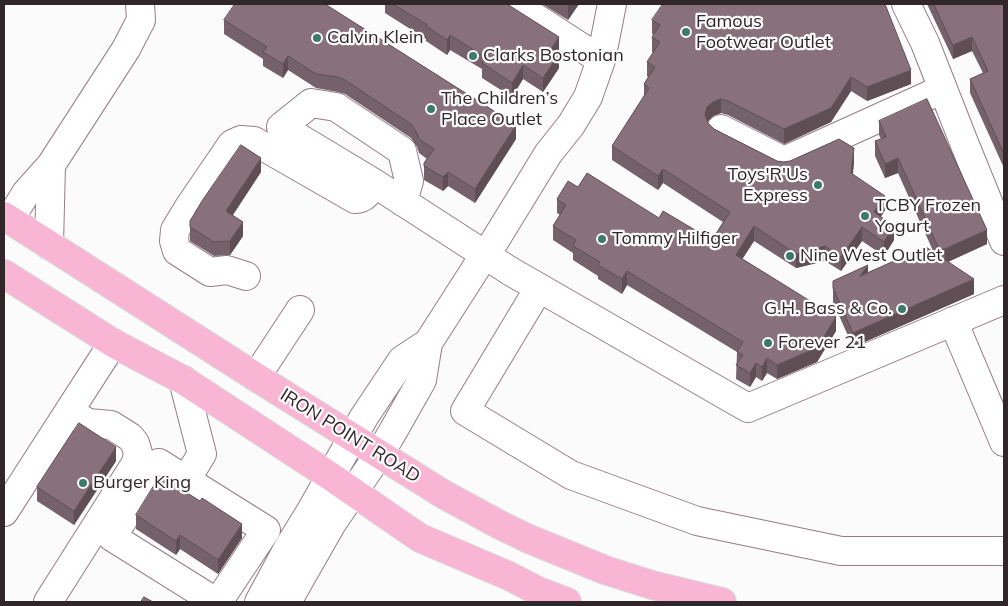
<!DOCTYPE html>
<html>
<head>
<meta charset="utf-8">
<style>
	body { margin:0 }
	#map { position:relative; width:1008px; height:606px; overflow:hidden; background:#fbfbfb; font-family:Mulish,sans-serif }
	canvas { display:block }
	.frame { position:absolute; inset:0; border:5px solid #31272b; pointer-events:none }
</style>
</head>
<body>
<div id="map">
<canvas width="1008" height="606"></canvas>
<div class="frame"></div>
</div>
<script>
const c = document.querySelector('canvas').getContext('2d');
c.lineJoin = 'round';
function strokePath(path, color, width, dash) {
  c.strokeStyle = color;
  c.lineWidth = width;
  c.lineCap = dash ? 'butt' : 'round';
  c.setLineDash(dash || []);
  c.stroke(path);
}
function fill(path, color) {
  c.fillStyle = color;
  c.fill(path, 'evenodd');
}
function label(font, color, halo, rows, align = 'center') {
  c.font = font + ' Mulish,sans-serif';
  c.lineWidth = 4.5;
  c.setLineDash([]);
  c.textBaseline = 'middle';
  c.strokeStyle = halo;
  c.fillStyle = color;
  for (const [text, x, y, turn = 0] of rows) {
    c.save();
    c.translate(x, y);
    c.rotate((+turn || 0) * Math.PI / 180);
    c.textAlign = isNaN(turn) ? turn : align;
    if (halo) c.strokeText(text, 0, 0);
    c.fillText(text, 0, 0);
    c.restore();
  }
}
const minor = new Path2D(`
	M514,4L601,60
	M906,4L925,43L965,145L1004,241
	M721,129L784,161L943,89
	M403,202L409,181L402,151L336,107L311,103L281,127L374,183L510,271L748,408L1004,300
	M10,219L26,193L51,165L126,49L141,20L140,4
	M49,245L51,165
	M246,276L227,270L210,272L177,251L174,241L175,230L189,207L232,144L241,140L254,141L355,199C365,199 369,191 374,183
	M539,288L465,411L571,475L697,521L841,551H1004
	M953,321L1004,442
	M256,377L300,310
	M183,380L202,454L186,480
	M4,512L113,343
	M48,602L136,463L138,453L135,443L130,437L111,425L88,423L69,411
	M216,602L112,537L159,463L266,530L218,602
	M259,602L288,548L312,509L364,417L402,360L428,343
	M287,602L332,523L380,453L392,433L422,380L428,343L485,254L491,247L548,154L571,125L588,97L601,60L612,4`);
const major = new Path2D(`
	M4,216L256,377L443,494L500,525L529,539L605,570L652,585L722,602
	M4,274L113,343L183,380L330,476L420,538L509,576L538,591L567,602`);
strokePath(minor, '#957d87', 30);
strokePath(major, '#dad8d9', 30);
strokePath(minor, '#fff', 28);
strokePath(major, '#f8b6d4', 28);
fill(new Path2D(`
	M385,4H507L559,52L558,53L559,68L543,92L523,79L512,97L482,78V69L450,50L447,55L426,41V39L385,13Z
	M542,4H579L568,20Z
	M927,4H1004V168L970,93V79L983,73L972,51L953,59Z
	M224,20L516,139L475,203L448,186L443,191L424,180V163L427,159L419,153L417,147L411,138L345,94L338,92L316,88L288,70L283,78L263,66V59L224,34Z
	M652,20L911,84L867,101L851,91L831,122L784,144L728,115L721,113L713,116L707,122L714,129L777,161L783,162H854L853,174L885,210L881,217L894,240L884,256L862,241L841,271L825,261L796,268L754,241L742,259L836,331L817,362L777,379L767,373L762,381L756,377L750,387L736,379L737,352L627,285L622,294L598,279V276L573,260V253L553,240V226L560,215L557,213V199L578,187L659,218L712,240L723,222L663,183L658,190L612,160V146L644,97V84L648,77L647,76V62L653,52H652V37L654,35L652,34Z
	M879,121L987,244L948,262L974,294L853,347L833,302V281L868,273L934,253L898,173L885,178L875,156V141L881,139L879,135Z
	M261,172L233,215L243,236L230,255L214,256L190,241V225Z
	M116,461L74,525L37,501V487Z
	M136,515L242,538L218,574L180,549L176,555L136,529Z`), '#756169');
fill(new Path2D(`
	M570,4H579L568,20V6Z
	M450,35V50L447,55V40Z
	M559,37V52L551,63V49Z
	M972,37V51L953,59V45Z
	M559,54V68L543,92V78Z
	M288,56V70L283,78V64Z
	M523,65V79L512,97V83Z
	M911,70V84L867,101V87Z
	M851,77V91L831,122L784,144V129Z
	M721,99V113L713,116L707,122L705,115L707,107L713,102Z
	M516,125V139L475,203V189Z
	M854,148V162L851,187V173Z
	M261,158V172L226,225V211Z
	M898,158V173L885,178V164Z
	M663,169V183L658,190V176Z
	M448,172V186L443,191V177Z
	M885,196V210L874,226V212Z
	M243,222V236L230,255V241Z
	M754,226V241L736,269V255Z
	M894,226V240L884,256V242Z
	M862,227V241L841,271V257Z
	M987,230V244L945,263V249Z
	M825,246V261L796,268V254Z
	M868,265V280L860,276Z
	M627,271V285L622,294V279Z
	M974,279V294L853,347V333Z
	M836,317V331L817,362L777,379V365Z
	M767,358V373L762,381V367Z
	M756,363V377L750,387V373Z
	M116,447V461L74,525V511Z
	M242,524V538L218,574V560Z
	M180,535V549L176,555V541Z`), '#5f4f55');
const building = new Path2D(`
	M235,4H325L516,125L475,189L448,172L443,177L424,166V163L434,149L419,139L417,133L411,124L345,80L338,77L316,74L288,56L283,64L263,52L267,47L224,20Z
	M393,4H507L559,37L551,49L559,54L543,78L523,65L512,83L482,63L485,57L450,35L447,40L426,26L427,25Z
	M663,4H885L911,70L867,87L851,77L831,108L784,129L728,101L721,99L713,102L707,107L705,115L708,123L714,129L777,161L783,162L790,161L839,139L854,148L851,173L885,196L874,212L894,226L884,242L862,227L841,257L825,246L796,254L754,226L736,255L836,317L817,348L777,365L767,358L762,367L756,363L750,373L736,365L743,355L737,351L743,342L627,271L622,279L598,265L600,262L573,246L576,240L553,226L566,205L557,199L568,181L578,187L587,173L659,218L663,211L712,240L730,212L663,169L658,176L612,146L649,88L644,84L655,67L647,62L660,42L652,37L660,25L652,20Z
	M934,4H1004V154L970,79L988,71L972,37L953,45Z
	M927,99L987,230L945,249H939L898,158L885,164L875,141L886,137L879,121Z
	M241,145L261,158L226,211L243,222L230,241L214,242L190,227V221L202,201Z
	M926,247L974,279L853,333L833,288V281L868,265L860,276Z
	M79,423L116,447L74,511L37,487Z
	M160,476L200,501L202,498L242,524L218,560L180,535L176,541L136,515Z
	M144,597L153,602H141Z`);
fill(building, '#88717a');
strokePath(building, '#5f4f55', 1);
for (const [x, y, r, color] of [
	[686,32,5,"#3c7b69"],
	[317,38,5,"#3c7b69"],
	[473,56,5,"#3c7b69"],
	[431,109,5,"#3c7b69"],
	[818,185,5,"#3c7b69"],
	[865,216,5,"#3c7b69"],
	[602,239,5,"#3c7b69"],
	[790,256,5,"#3c7b69"],
	[902,309,5,"#3c7b69"],
	[768,343,5,"#3c7b69"],
	[83,483,5,"#3c7b69"]
]) {
  const dot = new Path2D();
  dot.arc(x, y, r, 0, 2 * Math.PI);
  c.fillStyle = color;
  c.fill(dot);
  strokePath(dot, '#fbfbfb', 2);
}
label('18px', '#31272b', '#fbfbfb', [
	["Famous",696,22],
	["Footwear Outlet",696,43],
	["Calvin Klein",327,38],
	["Clarks Bostonian",483,56],
	["The Children’s",441,99],
	["Place Outlet",441,120],
	["Toys'R'Us",808,175,"right"],
	["Express",808,196,"right"],
	["TCBY Frozen",875,206],
	["Yogurt",875,227],
	["Tommy Hilfiger",612,239],
	["Nine West Outlet",800,256],
	["G.H. Bass & Co.",892,309,"right"],
	["Forever 21",778,343],
	["Burger King",93,483]
], 'left');
label('18px', '#31272b', '#fbfbfb', [
	["IRON POINT ROAD",350,436,32]
]);
</script>
</body>
</html>
